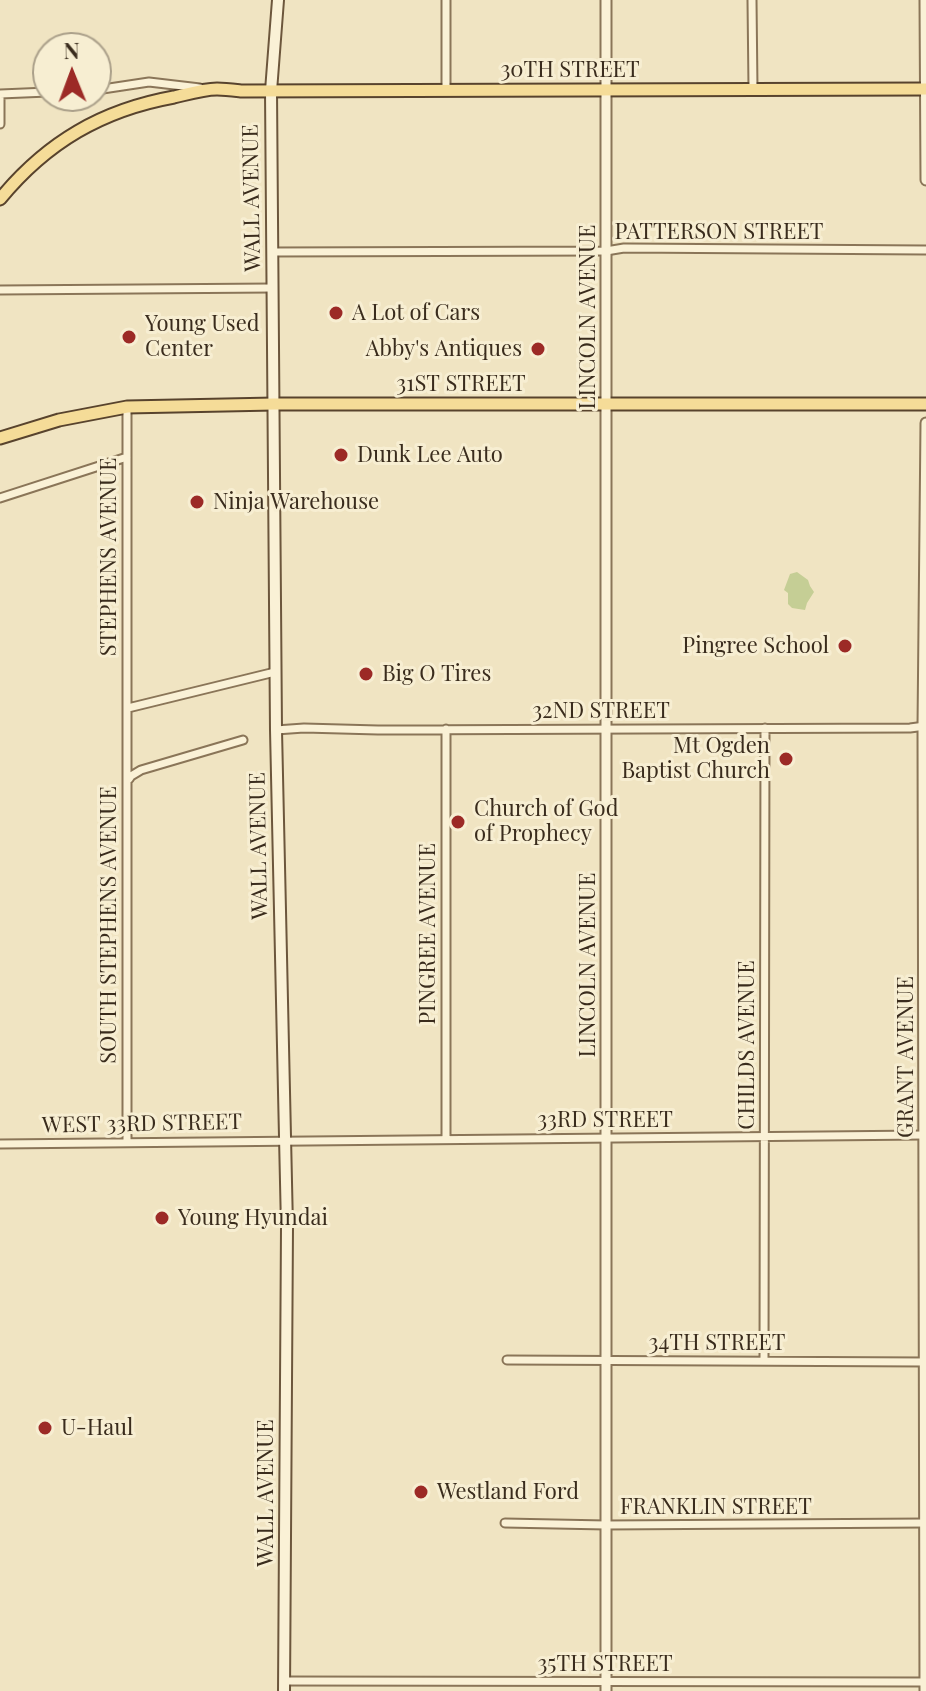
<!DOCTYPE html>
<html>
<head>
<meta charset="utf-8">
<style>
	body { margin:0 }
	#map { position:relative; width:926px; height:1691px; overflow:hidden; background:#f0e4c2; font-family:"Playfair Display",serif }
	canvas { display:block }
	.north { position:absolute; left:32px; top:32px; width:80px; height:80px; box-sizing:border-box; background:#f7eed2; border:2px solid #aba08a; border-radius:50%; rotate:359deg; font-size:22px; font-weight:700; line-height:32px; text-align:center; color:#3a2c1d }
	.north::after { content:''; display:block; margin:auto; width:28px; height:36px; background:#9c2a26; clip-path:polygon(50% 0,100% 100%,50% 72%,0 100%) }
</style>
</head>
<body>
<div id="map">
<canvas width="926" height="1691"></canvas>
<div class="north">N</div>
</div>
<script>
const c = document.querySelector('canvas').getContext('2d');
c.lineJoin = 'round';
function fill(path, color) {
  c.fillStyle = color;
  c.fill(path, 'evenodd');
}
function strokePath(path, color, width, dash) {
  c.strokeStyle = color;
  c.lineWidth = width;
  c.lineCap = dash ? 'butt' : 'round';
  c.setLineDash(dash || []);
  c.stroke(path);
}
function label(font, color, halo, rows, align = 'center') {
  c.font = font + ' "Playfair Display",serif';
  c.lineWidth = 6;
  c.setLineDash([]);
  c.textBaseline = 'middle';
  c.strokeStyle = halo;
  c.fillStyle = color;
  for (const [text, x, y, turn = 0] of rows) {
    c.save();
    c.translate(x, y);
    c.rotate((+turn || 0) * Math.PI / 180);
    c.textAlign = isNaN(turn) ? turn : align;
    if (halo) c.strokeText(text, 0, 0);
    c.fillText(text, 0, 0);
    c.restore();
  }
}
fill(new Path2D(`
	M797,572L808,580L810,586L814,592L807,603L805,610L792,608L788,604V593L784,590L790,574Z`), '#c5ce95');
const minor = new Path2D(`
	M752,0L753,88
	M96,90L149,82L200,88
	M446,90V0
	M0,94L48,92
	M0,124V94
	M273,252L606,251L624,248L926,250
	M0,290L273,288
	M0,498L127,457
	M128,708L275,672
	M446,729V1139
	M276,730L304,728L378,730L910,728L925,726
	M129,779L131,776L141,770L243,740
	M127,1142V407
	M0,1144L924,1135
	M507,1360L926,1362
	M764,1361L765,728
	M505,1523L606,1525L926,1523
	M284,1681L926,1682`);
const tertiary = new Path2D(`
	M925,0L926,180
	M606,1691V0
	M925,1691L923,726L926,423`);
const secondary = new Path2D(`
	M278,0L271,91L276,730L287,1227L284,1691`);
const primary = new Path2D(`
	M0,199C47,142 102,110 174,97C187,94 203,89 217,89C225,89 233,90 242,91L926,89
	M0,438L59,420L127,407L274,404H926`);
strokePath(minor, '#8a7558', 11);
strokePath(tertiary, '#8a7558', 13);
strokePath(secondary, '#6c563c', 14);
strokePath(primary, '#58432d', 15);
strokePath(minor, '#faf1d6', 7);
strokePath(tertiary, '#faf1d6', 9);
strokePath(secondary, '#faf1d6', 10);
strokePath(primary, '#f5dc98', 11);
for (const [x, y, r, color] of [
	[336,313,8,"#9c2a26"],
	[129,337,8,"#9c2a26"],
	[538,349,8,"#9c2a26"],
	[341,455,8,"#9c2a26"],
	[197,502,8,"#9c2a26"],
	[845,646,8,"#9c2a26"],
	[366,674,8,"#9c2a26"],
	[786,759,8,"#9c2a26"],
	[458,822,8,"#9c2a26"],
	[162,1218,8,"#9c2a26"],
	[45,1428,8,"#9c2a26"],
	[421,1492,8,"#9c2a26"]
]) {
  const dot = new Path2D();
  dot.arc(x, y, r, 0, 2 * Math.PI);
  c.fillStyle = color;
  c.fill(dot);
  strokePath(dot, '#f7eed2', 3);
}
label('22px', '#3a2c1d', '#f7eed2', [
	["30TH STREET",570,70],
	["WALL AVENUE",252,198,-91],
	["PATTERSON STREET",719,232],
	["LINCOLN AVENUE",588,317,-90],
	["31ST STREET",461,384],
	["STEPHENS AVENUE",109,557,-90],
	["32ND STREET",601,711],
	["WALL AVENUE",259,846,-91],
	["SOUTH STEPHENS AVENUE",109,925,-90],
	["PINGREE AVENUE",428,934,-90],
	["LINCOLN AVENUE",588,965,-90],
	["CHILDS AVENUE",747,1045,-90],
	["GRANT AVENUE",906,1057,-90],
	["33RD STREET",605,1120],
	["WEST 33RD STREET",142,1124,-1],
	["34TH STREET",717,1343],
	["WALL AVENUE",266,1493,-90],
	["FRANKLIN STREET",716,1507],
	["35TH STREET",605,1664]
]);
label('22px', '#3a2c1d', '#f7eed2', [
	["A Lot of Cars",352,313],
	["Young Used",145,324],
	["Center",145,349],
	["Abby's Antiques",522,349,"right"],
	["Dunk Lee Auto",357,455],
	["Ninja Warehouse",213,502],
	["Pingree School",829,646,"right"],
	["Big O Tires",382,674],
	["Mt Ogden",770,746,"right"],
	["Baptist Church",770,771,"right"],
	["Church of God",474,809],
	["of Prophecy",474,834],
	["Young Hyundai",178,1218],
	["U-Haul",61,1428],
	["Westland Ford",437,1492]
], 'left');
</script>
</body>
</html>
